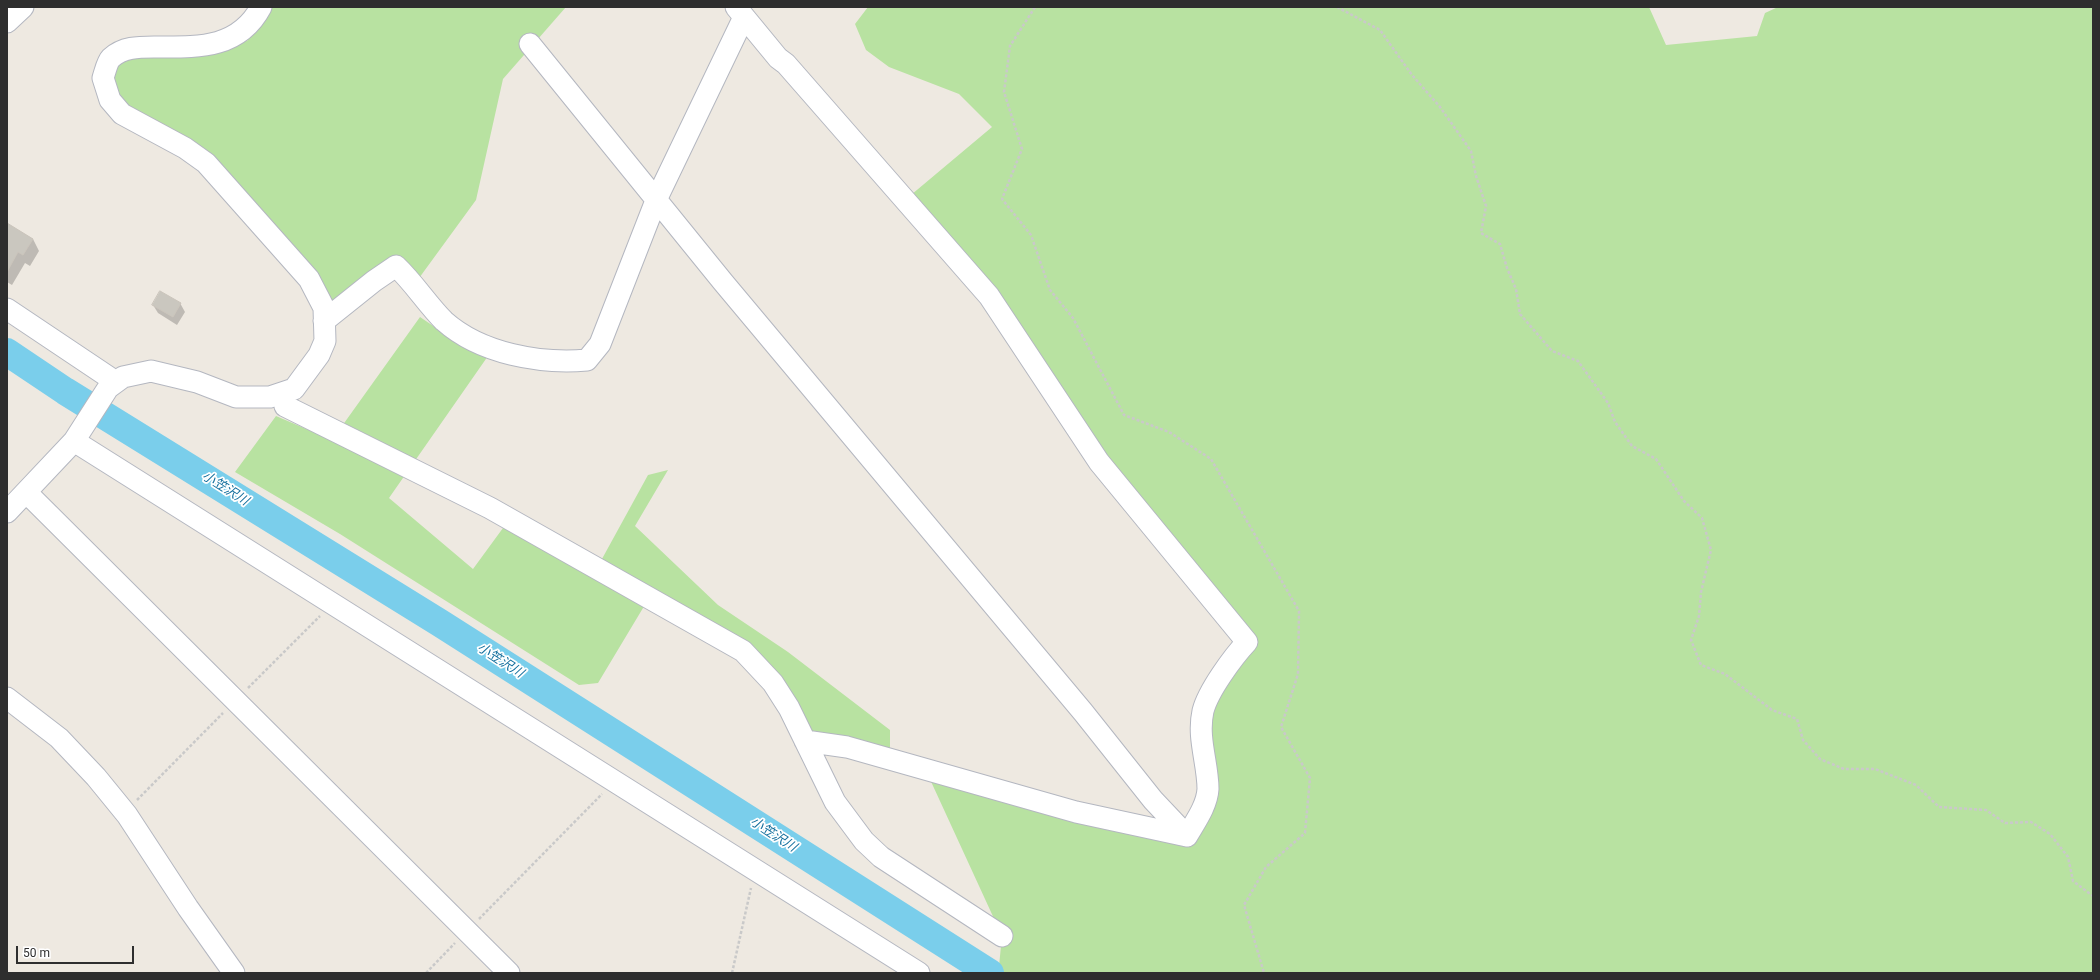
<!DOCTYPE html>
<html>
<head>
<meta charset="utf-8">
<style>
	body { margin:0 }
	#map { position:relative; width:2100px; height:980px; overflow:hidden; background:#eee9e1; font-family:Roboto,sans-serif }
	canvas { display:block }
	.frame { position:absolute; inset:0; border:8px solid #2e2e2e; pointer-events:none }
	.scale { position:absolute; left:16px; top:946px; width:118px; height:18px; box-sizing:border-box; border:2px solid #2e2e2e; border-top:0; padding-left:5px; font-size:12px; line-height:14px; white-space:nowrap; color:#2e2e2e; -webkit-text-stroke:3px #fff; paint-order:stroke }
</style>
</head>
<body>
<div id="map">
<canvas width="2100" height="980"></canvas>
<div class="frame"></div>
<div class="scale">50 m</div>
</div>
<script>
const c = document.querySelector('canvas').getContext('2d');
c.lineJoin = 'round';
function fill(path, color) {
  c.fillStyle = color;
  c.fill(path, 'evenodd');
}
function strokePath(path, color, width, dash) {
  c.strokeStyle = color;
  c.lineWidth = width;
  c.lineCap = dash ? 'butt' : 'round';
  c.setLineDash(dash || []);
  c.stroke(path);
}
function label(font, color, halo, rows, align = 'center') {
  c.font = font + ' Roboto,"Noto Sans JP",sans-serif';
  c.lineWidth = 3.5;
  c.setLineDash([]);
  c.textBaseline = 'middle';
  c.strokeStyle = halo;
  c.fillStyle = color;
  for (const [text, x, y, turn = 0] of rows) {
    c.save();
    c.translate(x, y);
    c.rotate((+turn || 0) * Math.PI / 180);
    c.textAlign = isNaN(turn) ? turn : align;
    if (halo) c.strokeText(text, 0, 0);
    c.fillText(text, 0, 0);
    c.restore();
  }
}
fill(new Path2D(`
	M267,7H566L503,79L476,200L414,285L396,266L329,317L240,202L110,100V59L247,41Z
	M868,7H1649L1666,45L1757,36L1765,13L1778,7H2093V973H1004L999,966L1002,936L928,775L1187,836L1207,793L1203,710L1247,642L905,200L992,127L959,94L889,67L866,50L855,24Z
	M420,317L448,336L488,356L389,498L473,569L503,528L597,568L648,475L668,470L635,526L718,605L788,652L890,730V759L812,742L776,673L649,598L598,683L579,685L340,534L235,472L276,416L332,440Z`), '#b8e2a1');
fill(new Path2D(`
	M7,224L33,239L39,251L30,266L25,263L12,285L7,282Z
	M180,303L185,312L177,325L158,313L153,305Z`), '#0003');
strokePath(new Path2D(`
	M7,352L65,391L440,623L990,973`), '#7aceeb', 28);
const building = new Path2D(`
	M7,223L33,239L23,255L18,252L7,272Z
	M160,291L181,303L173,317L152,305Z`);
fill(building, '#cac7bf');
strokePath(building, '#cac4bb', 1);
const minor = new Path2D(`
	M736,7L778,58L786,64L989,296L1099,462L1247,642C1233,657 1208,691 1203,711C1197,738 1208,763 1208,789C1207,806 1195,822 1187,836
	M7,22L23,7
	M530,44L723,282L1083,712L1153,800L1187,836
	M7,309L116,382
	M324,321L374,281L396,266C414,283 427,304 444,321C481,354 540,364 587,360L600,344L657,198L744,17
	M285,406L490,508L743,651L773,683L789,708L835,802L864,841L881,857L1002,936
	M74,441L919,973
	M26,492L509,973
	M7,512L74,441L108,388L123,377L151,371L197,382L236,397H270L294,389L319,355L325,341L324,308L309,279L206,163L185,148L122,114L110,100L103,78C105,72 107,62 111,58C123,47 138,47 154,47C196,47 238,50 261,7
	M7,698L59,738L96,777L127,815L188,908L234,973
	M805,741L847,747L1076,812L1187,836`);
strokePath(minor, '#b4b7c0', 23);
strokePath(new Path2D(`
	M1035,7L1010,46L1004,92L1022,149L1002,199L1031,235L1050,290L1073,318L1124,415L1169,432L1211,459L1299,611L1298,674L1281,727L1310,778L1305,833L1266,867L1244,905L1264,973
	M1337,7L1380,30L1412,75L1440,107L1471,151L1476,176L1486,206L1481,233L1500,244L1507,268L1516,289L1520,314L1552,351L1578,361L1608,403L1615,422L1632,446L1656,459L1684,501L1702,518L1711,550L1701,592L1699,616L1691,640L1701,665L1725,674L1772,710L1797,719L1803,740L1820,759L1844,769H1875L1916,785L1939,807L1986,810L2005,823L2031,822L2050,834L2068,857L2073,881L2093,896
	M248,688L320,616
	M137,800L223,713
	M479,919L602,794
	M426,973L455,943
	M732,973L751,888`), '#c9c9c9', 2.5, [3, 2]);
strokePath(minor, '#fff', 21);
label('italic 13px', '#136f9d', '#fff', [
	["小笠沢川",225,489,32],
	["小笠沢川",500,661,33],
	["小笠沢川",773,835,33]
]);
</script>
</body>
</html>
